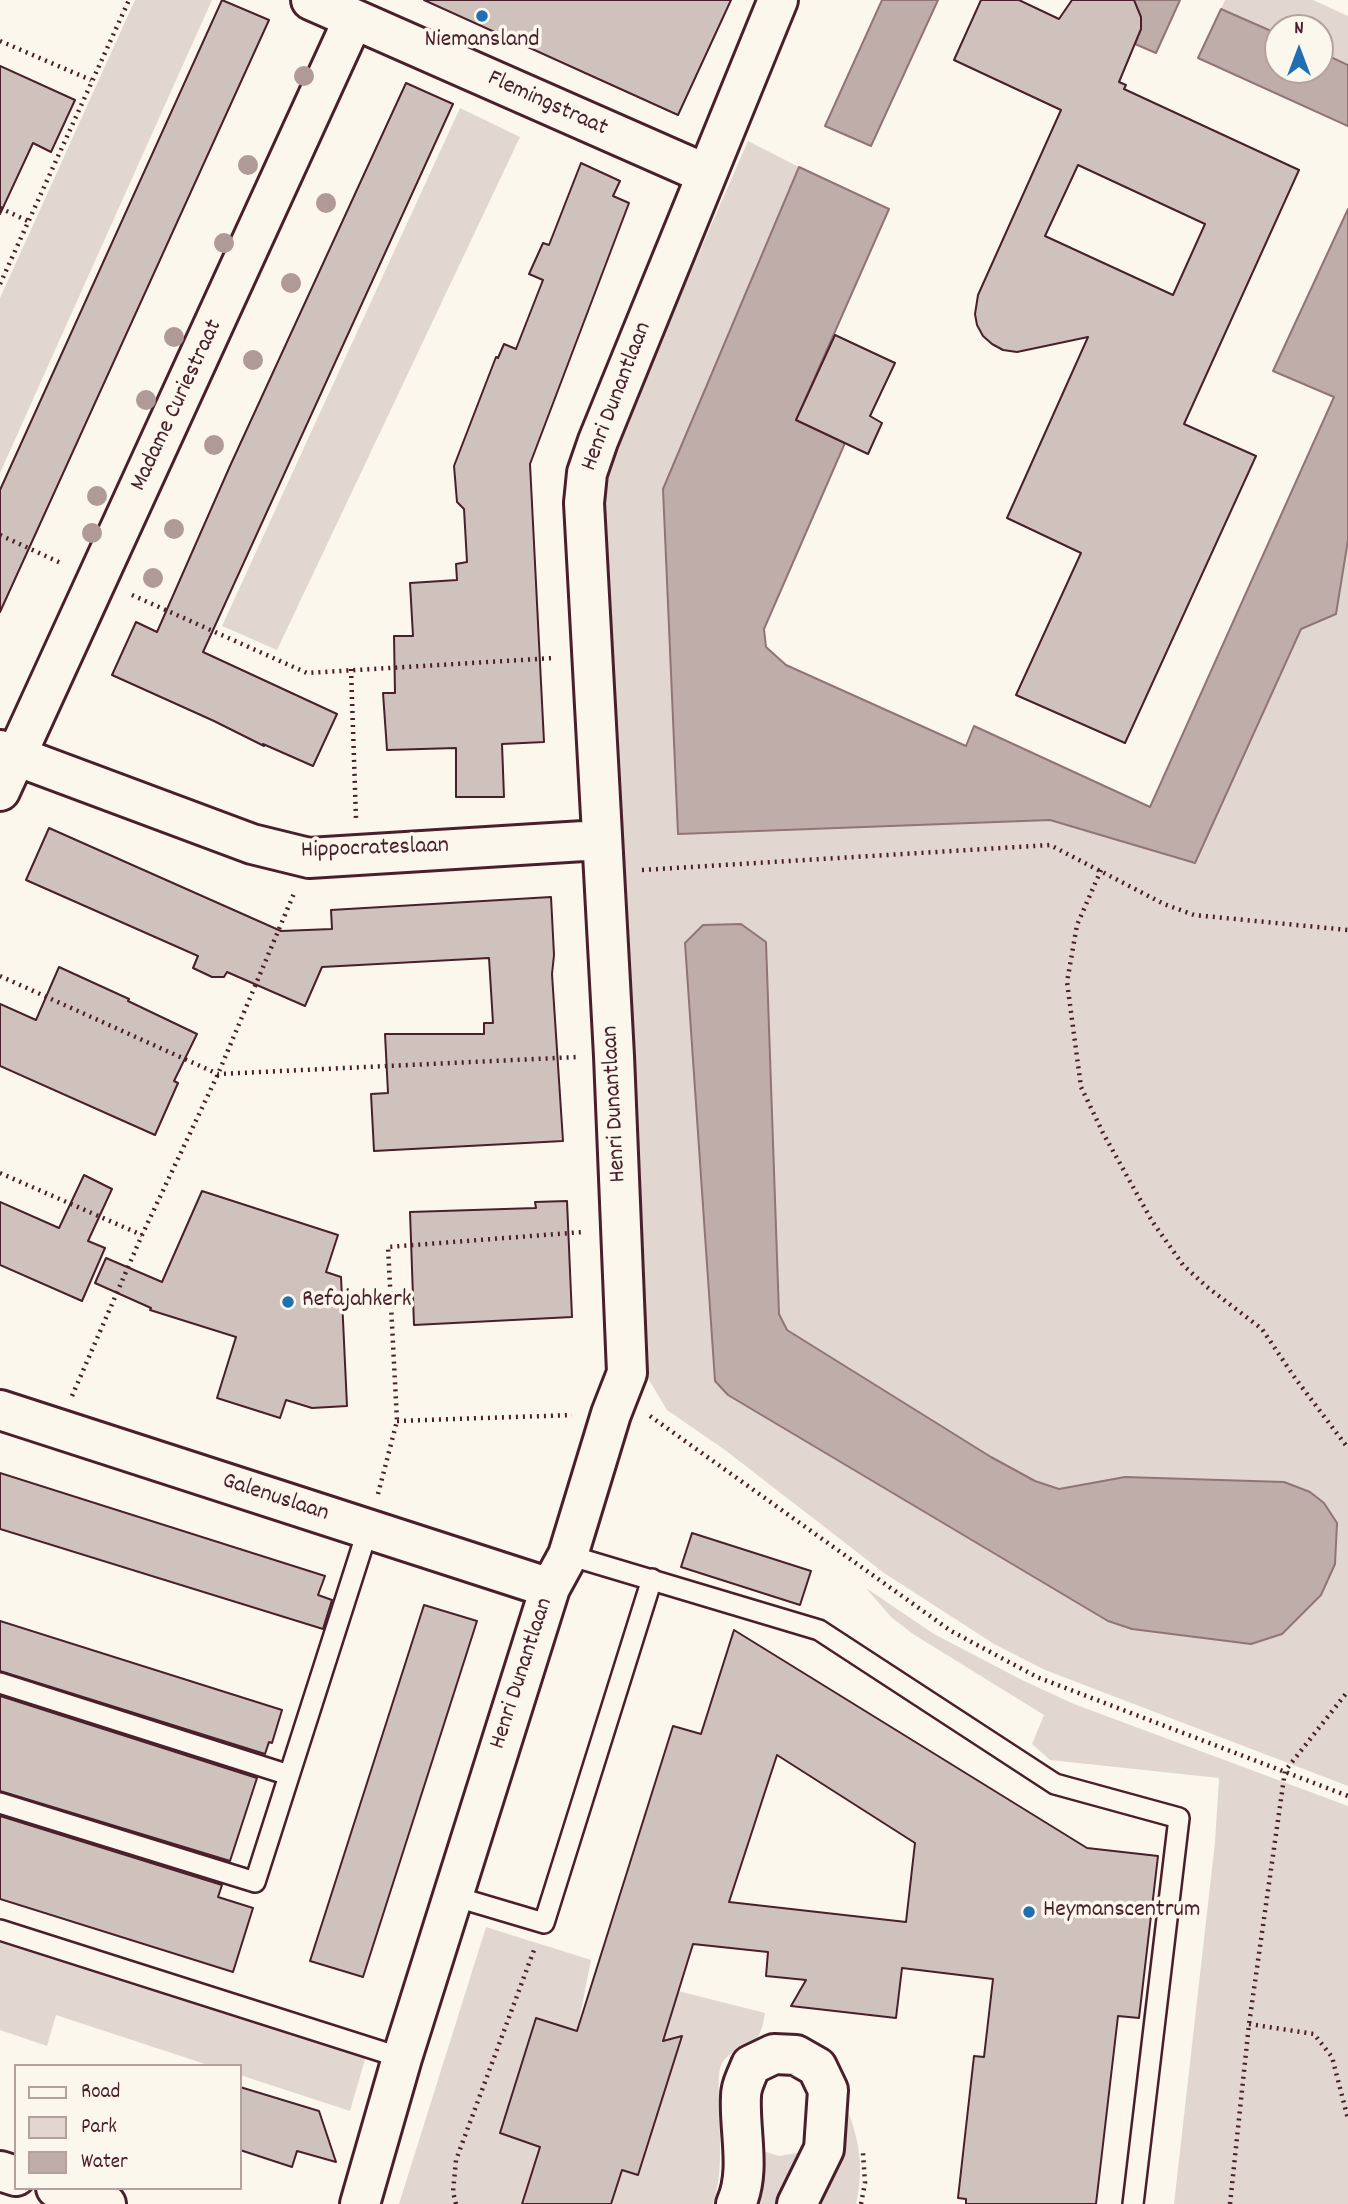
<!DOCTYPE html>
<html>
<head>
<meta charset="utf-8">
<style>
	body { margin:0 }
	#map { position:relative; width:1348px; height:2204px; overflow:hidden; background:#fbf7ec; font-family:Dekko,sans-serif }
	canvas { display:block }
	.legend { position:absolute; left:14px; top:2064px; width:228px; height:126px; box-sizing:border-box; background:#fbf7ec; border:2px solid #b4a19f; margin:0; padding:9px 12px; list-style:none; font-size:21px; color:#4a1f2b }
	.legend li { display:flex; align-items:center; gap:14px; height:35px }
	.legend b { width:35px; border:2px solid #b4a19f }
	.north { position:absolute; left:1264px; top:14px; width:70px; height:70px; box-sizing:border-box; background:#fbf7ec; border:2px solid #b4a19f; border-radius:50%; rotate:0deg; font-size:19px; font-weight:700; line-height:28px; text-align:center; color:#4a1f2b }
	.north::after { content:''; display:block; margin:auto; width:24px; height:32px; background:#1f6fb2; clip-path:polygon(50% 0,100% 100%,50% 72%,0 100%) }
</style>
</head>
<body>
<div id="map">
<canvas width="1348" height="2204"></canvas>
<ul class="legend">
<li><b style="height:9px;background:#fbf7ec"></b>Road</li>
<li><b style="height:19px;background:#e2d7d0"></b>Park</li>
<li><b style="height:19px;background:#bfadaa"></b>Water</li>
</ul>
<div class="north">N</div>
</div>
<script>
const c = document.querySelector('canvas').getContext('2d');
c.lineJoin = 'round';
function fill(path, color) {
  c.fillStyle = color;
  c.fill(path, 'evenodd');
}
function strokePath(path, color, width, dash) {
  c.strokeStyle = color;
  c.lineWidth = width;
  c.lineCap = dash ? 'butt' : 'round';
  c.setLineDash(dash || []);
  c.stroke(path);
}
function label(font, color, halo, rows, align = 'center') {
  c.font = font + ' Dekko,sans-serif';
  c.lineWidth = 7;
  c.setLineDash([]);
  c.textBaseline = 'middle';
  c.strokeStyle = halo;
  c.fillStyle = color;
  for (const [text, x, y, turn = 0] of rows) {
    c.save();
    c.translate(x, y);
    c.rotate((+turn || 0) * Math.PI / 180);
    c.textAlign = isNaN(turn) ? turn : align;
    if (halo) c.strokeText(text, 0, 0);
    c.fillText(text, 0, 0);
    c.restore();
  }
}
fill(new Path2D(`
	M135,0H212L0,473V298Z
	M1225,0H1313L1348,16V65L1320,52V28H1278V34L1221,9Z
	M460,108L520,137L277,650L222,626Z
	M748,141L799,167L663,489L678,834L1050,820L1195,863L1301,628L1336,614L1348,540V1786L1045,1670L994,1644L884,1573L725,1450L667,1410L646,1375L604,489L617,440ZM766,942L779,1314L787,1330L991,1457L1035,1481L1059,1489L1125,1477L1284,1482L1310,1492L1251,1644L1132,1629L1108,1621L728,1395L715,1381L685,943Z
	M866,1588L934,1634L1022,1680L1074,1704L1348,1806V2204H1174L1215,1842L1219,1778L1050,1760L1032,1744L1044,1715L913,1634L891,1617Z
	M486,1927L591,1960L577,2031L535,2018L500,2133L540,2147L522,2204H399Z
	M0,1940L366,2056L350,2111L240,2075V2066H211L56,2015L47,2046L0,2030Z
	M678,1991L765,2013L763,2024L758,2038C746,2044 729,2052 722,2063C717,2073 719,2091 719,2101C719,2135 724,2172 713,2204H611L622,2170L638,2175L673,2064L657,2059Z
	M839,2091C857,2128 866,2163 856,2204H806Z
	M753,2148L779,2156L809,2151L785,2204H749Z`), '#e2d7d0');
const water = new Path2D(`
	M882,0H938L871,146L825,126Z
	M1133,0H1180L1156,53L1135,44L1141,29Z
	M1221,9L1278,34V70H1320V52L1348,65V126L1198,58Z
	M799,167L889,209L796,420L845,443L764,629L766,647L786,665L966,746L974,726L1150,807L1334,397L1273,371L1348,209V540L1336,614L1301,629L1195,863L1050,820L678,834L663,489Z
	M741,924L766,942L779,1314L787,1330L991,1457L1035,1481L1059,1489L1125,1477L1284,1482L1310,1492L1324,1503L1337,1523L1335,1564L1321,1595L1282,1634L1251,1644L1132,1629L1108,1621L728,1395L715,1381L685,943L703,925Z`);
fill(water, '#bfadaa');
strokePath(water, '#907477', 2);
const building = new Path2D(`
	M222,0L269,20L0,612V490Z
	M424,0H731L678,115Z
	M981,0H1019L1059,19L1072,0H1134L1141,17V29L1119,82L1126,85L1124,89L1299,170L1184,424L1256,456L1125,743L1016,695L1081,553L1007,518L1088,337L1017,352L1003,350L992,344L983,336L977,325L975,314L978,295L1061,110L954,60ZM1078,165L1205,224L1173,295L1045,236Z
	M0,66L75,100L51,152L33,143L0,214Z
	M406,83L453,104L203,652L337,714L313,766L263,744L264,746L214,721L112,675L136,622L157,632L230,466Z
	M581,163L620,181L613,196L629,203L530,464L544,742L502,744L504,797H456V748L387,750L383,693H395L394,636H413L410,583L457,580L456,564L467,562L464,509L457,502L454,466L496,357L498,358L504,344L516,349L543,280L529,274L543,243L549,245Z
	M835,335L895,363L870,416L882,423L868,454L796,420Z
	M49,828L281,931L332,929L331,910L551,897L554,955L552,974L563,1141L374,1151L371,1094L388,1093L385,1034H484V1023H493L489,958L322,967L305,1006L227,972L224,977H212L193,968L198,956L26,880Z
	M59,967L129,999L128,1001L197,1034L174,1081L178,1083L155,1135L0,1066V1004L36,1020Z
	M84,1175L112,1189L88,1241L105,1248L82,1301L0,1265V1202L59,1228Z
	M202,1191L338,1235L326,1272L341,1277L347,1406L312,1408L286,1400L280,1418L217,1398L236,1337L150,1310L151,1308L95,1283L106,1258L162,1282Z
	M567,1201L572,1317L414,1325L410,1212L536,1208L535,1202Z
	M0,1473L325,1576L318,1595L332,1600L323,1629L0,1529Z
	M692,1533L811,1571L800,1605L681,1567Z
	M424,1605L477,1621L363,1977L310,1961Z
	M0,1621L282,1710L272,1743L269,1742L265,1754L0,1671Z
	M734,1630L1087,1848L1158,1856L1139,2018L1118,2016L1096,2204H966V2199L958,2198L974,2056L984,2057L993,1979L902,1968L896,2018L791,2006L806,1980L766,1976L768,1952L693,1944L663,2041L682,2036L638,2175L622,2170L611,2204H522L540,2147L500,2133L536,2018L577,2031L673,1726L701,1734ZM777,1755L915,1843L906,1922L729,1902Z
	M0,1696L257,1778L230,1861L0,1791Z
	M0,1816L222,1885L218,1897L253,1908L233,1972L0,1899Z
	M240,2087L319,2111L336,2162L297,2151L292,2167L240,2150Z`);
fill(building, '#cfc2bc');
strokePath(building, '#4a1f2b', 2);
const lane = new Path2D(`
	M568,1555L819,1630L1055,1784L1179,1818L1133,2204
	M0,1683L289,1775
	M0,1803L255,1882L368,1529
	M453,1896L544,1923L652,1579
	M0,1930L402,2058`);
const street = new Path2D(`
	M311,0L706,174
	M0,750L252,844L309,858L600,840
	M0,791L353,20
	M0,1410L550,1588
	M0,2171L16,2176
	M56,2188L106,2204
	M360,2204L402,2058L550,1588L568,1555L611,1414L627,1373L614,1056L584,503L587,473L598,441L778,0
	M736,2204C751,2171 739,2131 741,2096C741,2086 747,2075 751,2065L774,2054L796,2055L817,2067L828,2090L824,2149L797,2204`);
strokePath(lane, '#4a1f2b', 24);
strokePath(street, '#4a1f2b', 44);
strokePath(new Path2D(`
	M0,41L91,80
	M0,208L28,221
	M0,284L129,0
	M0,535L63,564
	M132,595L307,673L554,658
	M351,669L356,819
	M642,870L1050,845L1164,904L1194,915L1348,930
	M1101,870L1077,925L1067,982L1081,1087L1103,1133L1152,1221L1183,1265L1207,1287L1262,1329L1295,1378L1348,1448
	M0,976L218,1074L578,1057
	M0,1173L142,1235
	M72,1396L142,1235L218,1074L295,891
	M650,1416L951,1631L1037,1677L1348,1796
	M397,1421L572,1415
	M378,1494L397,1421L388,1247L583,1232
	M1249,2024L1314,2034L1332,2057L1348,2119
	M456,2204L453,2192L456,2160L534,1950
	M861,2204L865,2183L863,2153
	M1230,2204L1249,2024L1285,1771L1348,1691`), '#4a1f2b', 4.5, [2, 5]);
strokePath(lane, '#fbf7ec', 19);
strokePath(street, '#fbf7ec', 38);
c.fillStyle = '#af9a98';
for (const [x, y] of [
	[304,76],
	[248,165],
	[326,203],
	[224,243],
	[291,283],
	[174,337],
	[253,360],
	[146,400],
	[214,445],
	[97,496],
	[174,529],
	[92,533],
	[153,578]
]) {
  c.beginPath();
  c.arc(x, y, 10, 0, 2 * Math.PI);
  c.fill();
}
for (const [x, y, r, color] of [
	[482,16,7,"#1f6fb2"],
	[288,1302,7,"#1f6fb2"],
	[1029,1912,7,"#1f6fb2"]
]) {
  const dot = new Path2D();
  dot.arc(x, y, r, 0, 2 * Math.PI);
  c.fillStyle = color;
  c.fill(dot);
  strokePath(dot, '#fbf7ec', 2.5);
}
label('24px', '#4a1f2b', '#fbf7ec', [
	["Niemansland",482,42,"center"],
	["Refajahkerk",302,1302],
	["Heymanscentrum",1043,1912]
], 'left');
label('24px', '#4a1f2b', '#fbf7ec', [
	["Flemingstraat",547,105,24],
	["Henri Dunantlaan",618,397,-69],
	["Madame Curiestraat",178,406,-65],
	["Hippocrateslaan",375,850,-2],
	["Henri Dunantlaan",616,1104,-93],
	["Galenuslaan",275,1499,18],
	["Henri Dunantlaan",523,1674,-72]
]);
</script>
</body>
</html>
